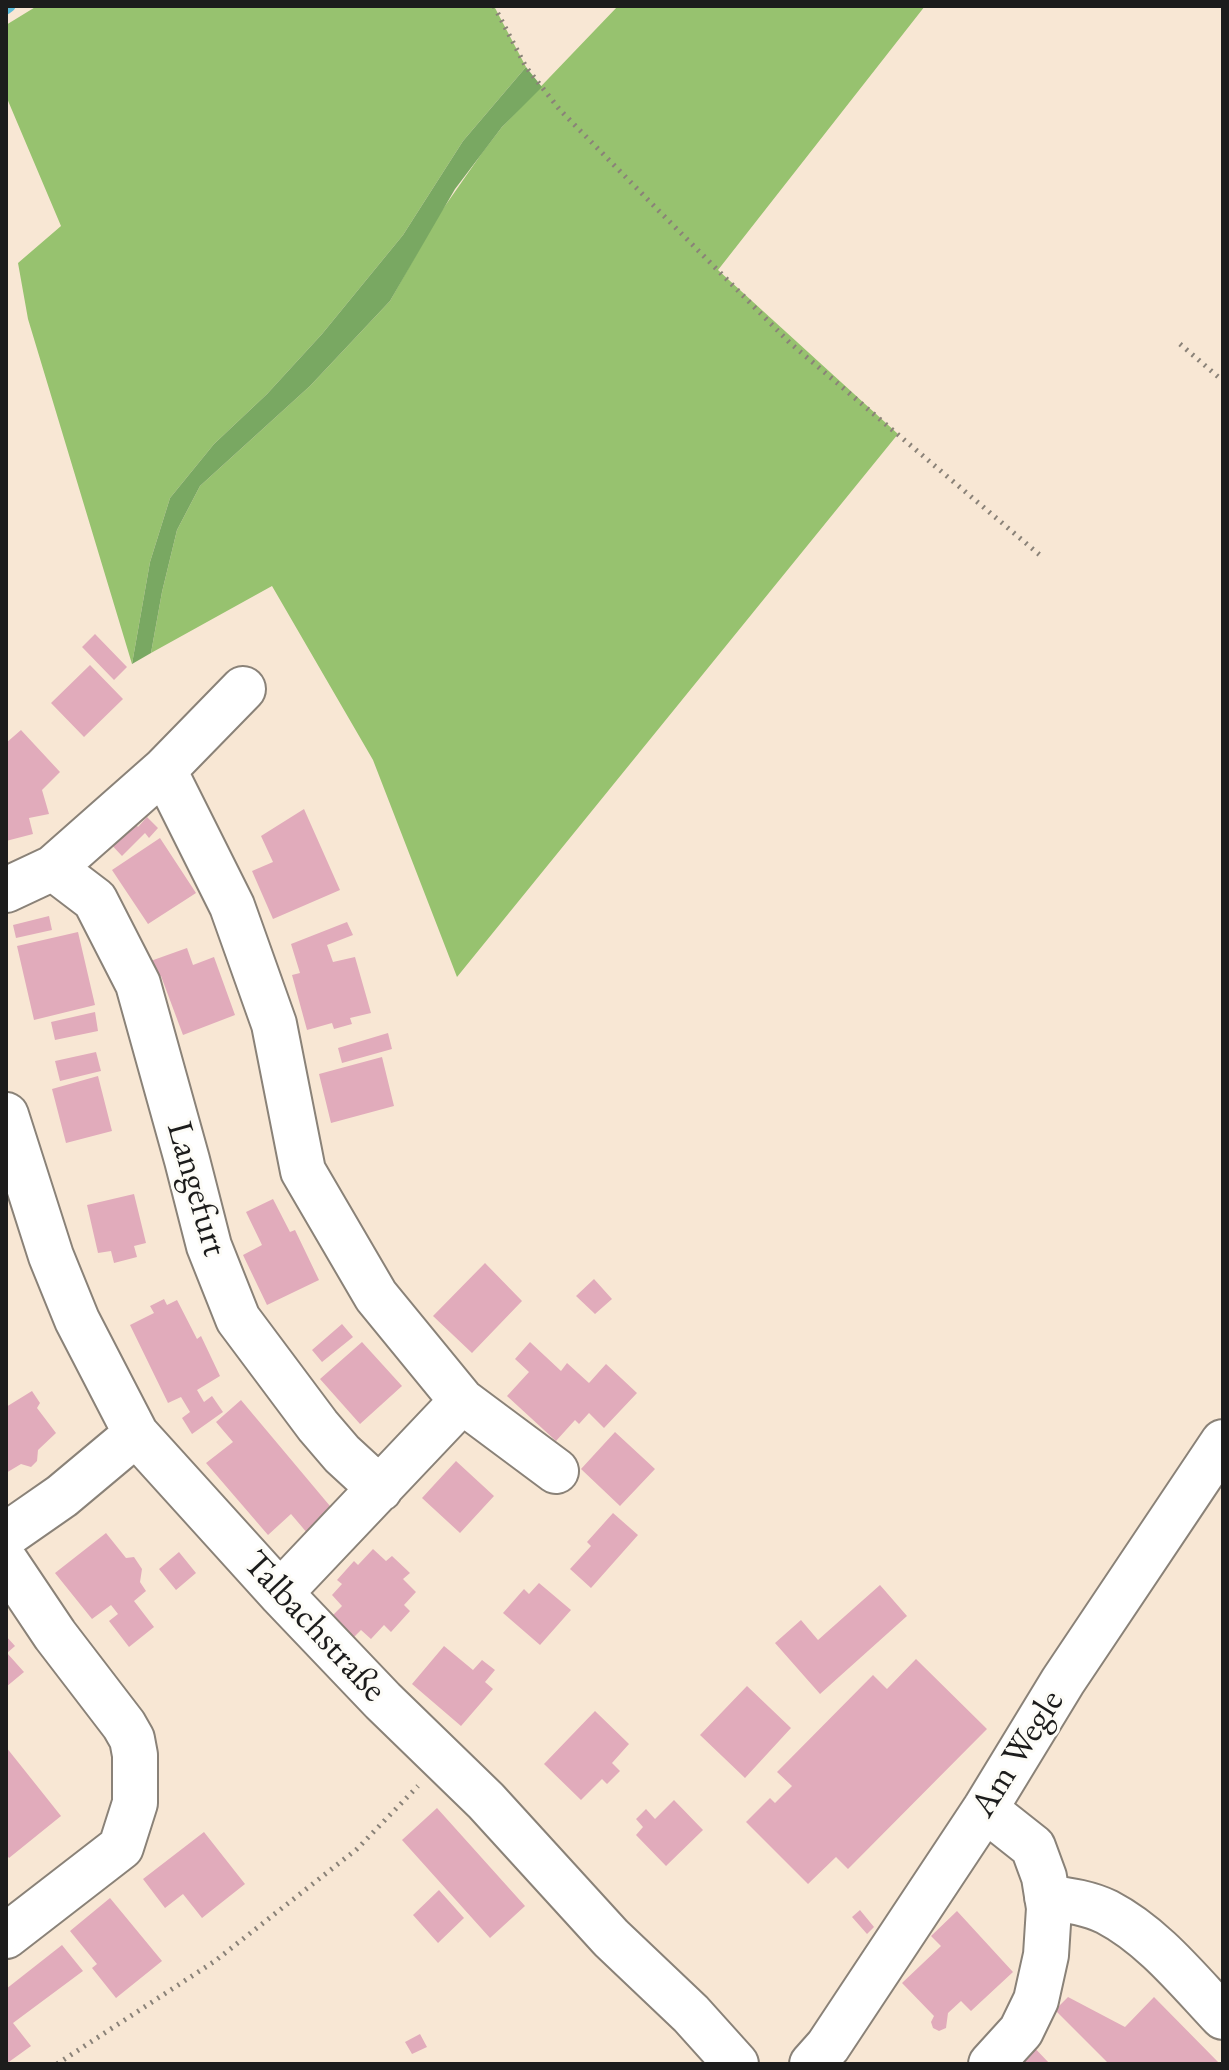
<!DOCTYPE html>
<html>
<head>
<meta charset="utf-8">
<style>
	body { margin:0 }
	#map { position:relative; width:1229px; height:2070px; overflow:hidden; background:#f8e7d4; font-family:"EB Garamond",serif }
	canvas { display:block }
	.frame { position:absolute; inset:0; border:8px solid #1c1c1c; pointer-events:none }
</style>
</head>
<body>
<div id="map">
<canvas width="1229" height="2070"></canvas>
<div class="frame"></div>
</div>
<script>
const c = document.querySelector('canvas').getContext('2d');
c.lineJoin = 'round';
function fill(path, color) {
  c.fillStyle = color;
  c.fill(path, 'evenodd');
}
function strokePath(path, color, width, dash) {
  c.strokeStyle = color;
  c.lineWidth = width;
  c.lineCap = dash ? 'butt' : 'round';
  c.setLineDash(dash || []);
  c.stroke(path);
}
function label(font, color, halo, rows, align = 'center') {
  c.font = font + ' "EB Garamond",serif';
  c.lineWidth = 6;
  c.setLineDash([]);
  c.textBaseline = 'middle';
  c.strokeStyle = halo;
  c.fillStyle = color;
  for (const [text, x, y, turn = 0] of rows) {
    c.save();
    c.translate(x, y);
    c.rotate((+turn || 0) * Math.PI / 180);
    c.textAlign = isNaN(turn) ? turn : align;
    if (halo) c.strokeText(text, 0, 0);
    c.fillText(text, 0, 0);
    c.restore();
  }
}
fill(new Path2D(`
	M37,6H494L526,67L463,141L403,235L322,334L267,394L214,444L170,498L150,562L132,664L28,319L18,263L61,226L6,96V25Z
	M618,6H925L718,270L898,434L457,977L373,760L272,586L151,653L162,592L177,530L200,486L310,386L390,301L438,216L482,153L502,127Z`), '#97c26f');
fill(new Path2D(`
	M526,67L542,87L502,127L455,189L390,301L310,386L200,486L177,530L162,592L151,653L132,664L150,562L170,498L214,444L267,394L322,334L403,235L463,141Z`), '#79a862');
strokePath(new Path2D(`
	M6,9L10,6`), '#5cbcda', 11);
fill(new Path2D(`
	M95,634L127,667L114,680L82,647Z
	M90,665L123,699L84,737L51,703Z
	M21,730L60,772L42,790L49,814L29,818L33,834L6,841V743Z
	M304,809L340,890L273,919L252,871L273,862L261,836Z
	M129,817L138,827L147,817L158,828L149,838L145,833L122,856L107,840Z
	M160,838L196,893L148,924L112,870Z
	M49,916L52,930L16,938L13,925Z
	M347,922L353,935L327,945L333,962L355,957L371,1013L350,1018L352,1024L334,1029L332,1023L307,1030L292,975L300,973L291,944Z
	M78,932L95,1005L34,1020L17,946Z
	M187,948L193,965L214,957L235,1015L183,1035L161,976L151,980L145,963Z
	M95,1012L98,1031L55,1040L51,1022Z
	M388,1033L392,1049L342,1063L338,1048Z
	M96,1052L101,1071L60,1081L55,1061Z
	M382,1057L394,1106L331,1123L319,1074Z
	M98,1076L112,1131L66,1143L52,1089Z
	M134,1194L146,1243L134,1246L137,1257L114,1263L111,1251L98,1253L87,1205Z
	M273,1199L290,1232L295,1230L319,1280L267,1305L243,1255L262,1245L246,1212Z
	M485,1263L522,1301L472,1353L433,1316Z
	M594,1279L612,1299L595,1314L576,1296Z
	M164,1299L167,1305L177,1300L197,1339L201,1336L220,1376L197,1390L204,1402L212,1396L223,1412L192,1434L182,1418L190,1412L181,1397L168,1403L130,1325L154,1313L150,1306Z
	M342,1324L353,1337L322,1362L312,1350Z
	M362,1342L402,1386L360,1424L320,1379Z
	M530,1342L561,1371L567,1363L589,1383L606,1364L637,1393L604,1428L589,1413L579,1424L575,1420L556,1441L507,1396L529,1372L515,1359Z
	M32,1391L40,1403L37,1408L56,1433L38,1450L37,1461L31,1467L21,1464L6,1473V1407Z
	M241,1400L335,1512L308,1534L291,1514L268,1535L206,1463L233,1442L216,1422Z
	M615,1432L655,1469L620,1506L581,1469Z
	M456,1461L494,1496L460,1533L422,1498Z
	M613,1513L638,1535L591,1588L570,1569L591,1546L587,1542Z
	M106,1533L126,1558L134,1557L142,1569L140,1582L146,1591L134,1601L154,1627L129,1647L109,1621L118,1614L111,1605L92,1619L55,1573Z
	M373,1549L386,1561L392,1556L410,1573L403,1579L416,1592L404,1605L410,1611L391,1632L384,1625L371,1639L361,1630L354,1637L332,1616L342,1606L332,1595L342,1584L337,1580L354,1561L358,1565Z
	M179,1552L196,1573L176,1590L159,1569Z
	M539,1583L571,1610L540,1645L503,1613L524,1589L529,1594Z
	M880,1585L907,1616L820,1694L775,1643L801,1620L818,1640Z
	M6,1636L15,1646L7,1653L24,1672L6,1687Z
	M444,1646L473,1670L482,1660L495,1670L485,1682L493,1689L461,1726L412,1684Z
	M916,1659L987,1729L848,1869L836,1857L808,1884L746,1822L770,1798L775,1803L792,1786L777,1772L873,1675L887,1689Z
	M747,1686L791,1728L745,1778L700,1735Z
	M595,1711L629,1744L612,1763L620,1771L607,1784L602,1779L581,1800L544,1764Z
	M6,1747L61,1816L9,1858L6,1854Z
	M674,1800L703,1830L666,1866L636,1835L643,1827L636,1819L646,1809L655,1819Z
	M437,1808L525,1906L490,1938L402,1840Z
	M204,1832L245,1884L202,1918L183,1894L165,1908L143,1879Z
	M439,1890L464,1918L438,1943L413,1915Z
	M110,1898L162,1961L116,1998L92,1968L97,1964L70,1931Z
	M860,1910L874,1927L867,1934L852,1917Z
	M957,1911L1013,1972L971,2011L961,2001L948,2013L946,2028L939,2031L933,2028L931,2022L934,2016L902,1983L941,1946L931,1936Z
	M62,1945L83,1971L13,2023L31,2046L6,2064V1989Z
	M1068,1997L1125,2027L1154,1997L1220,2064H1109L1055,2010Z
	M420,2034L427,2047L412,2054L405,2042Z
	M1028,2041L1050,2064H1004Z`), '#e1abbb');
const minor = new Path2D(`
	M243,689L164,770L232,906L274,1024L303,1171L376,1296L462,1401
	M53,868L95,900L138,984L187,1160L209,1246L238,1319L318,1426L342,1454L380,1489
	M6,890L53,868L164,770
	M6,1115L51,1256L77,1320L136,1434L280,1593L383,1701L486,1801L611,1938L691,2014L736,2064
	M6,1535L62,1496L136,1434
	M6,1562L55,1635L124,1725L132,1739L135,1755V1803L121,1847L6,1936
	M280,1593L462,1401L556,1471
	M985,1809L1033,1847L1044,1877L1049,1908L1046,1955L1036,2000L1021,2031L991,2064
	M1047,1897C1067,1900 1089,1903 1107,1912C1153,1936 1188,1980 1223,2017
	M812,2064L828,2046L985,1809L1063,1681L1223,1442`);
strokePath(minor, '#8a8278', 48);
strokePath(new Path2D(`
	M494,6L526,67L560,110L659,211L790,343L1041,556
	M1180,344L1223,381
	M57,2064L215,1961L357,1849L418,1786`), '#8a8278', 5, [2, 6]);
strokePath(minor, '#fff', 44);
label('36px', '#1c1c1c', '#fdfcf7', [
	["Langefurt",196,1189,74],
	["Talbachstraße",314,1627,47],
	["Am Wegle",1018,1754,-58]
]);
</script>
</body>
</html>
